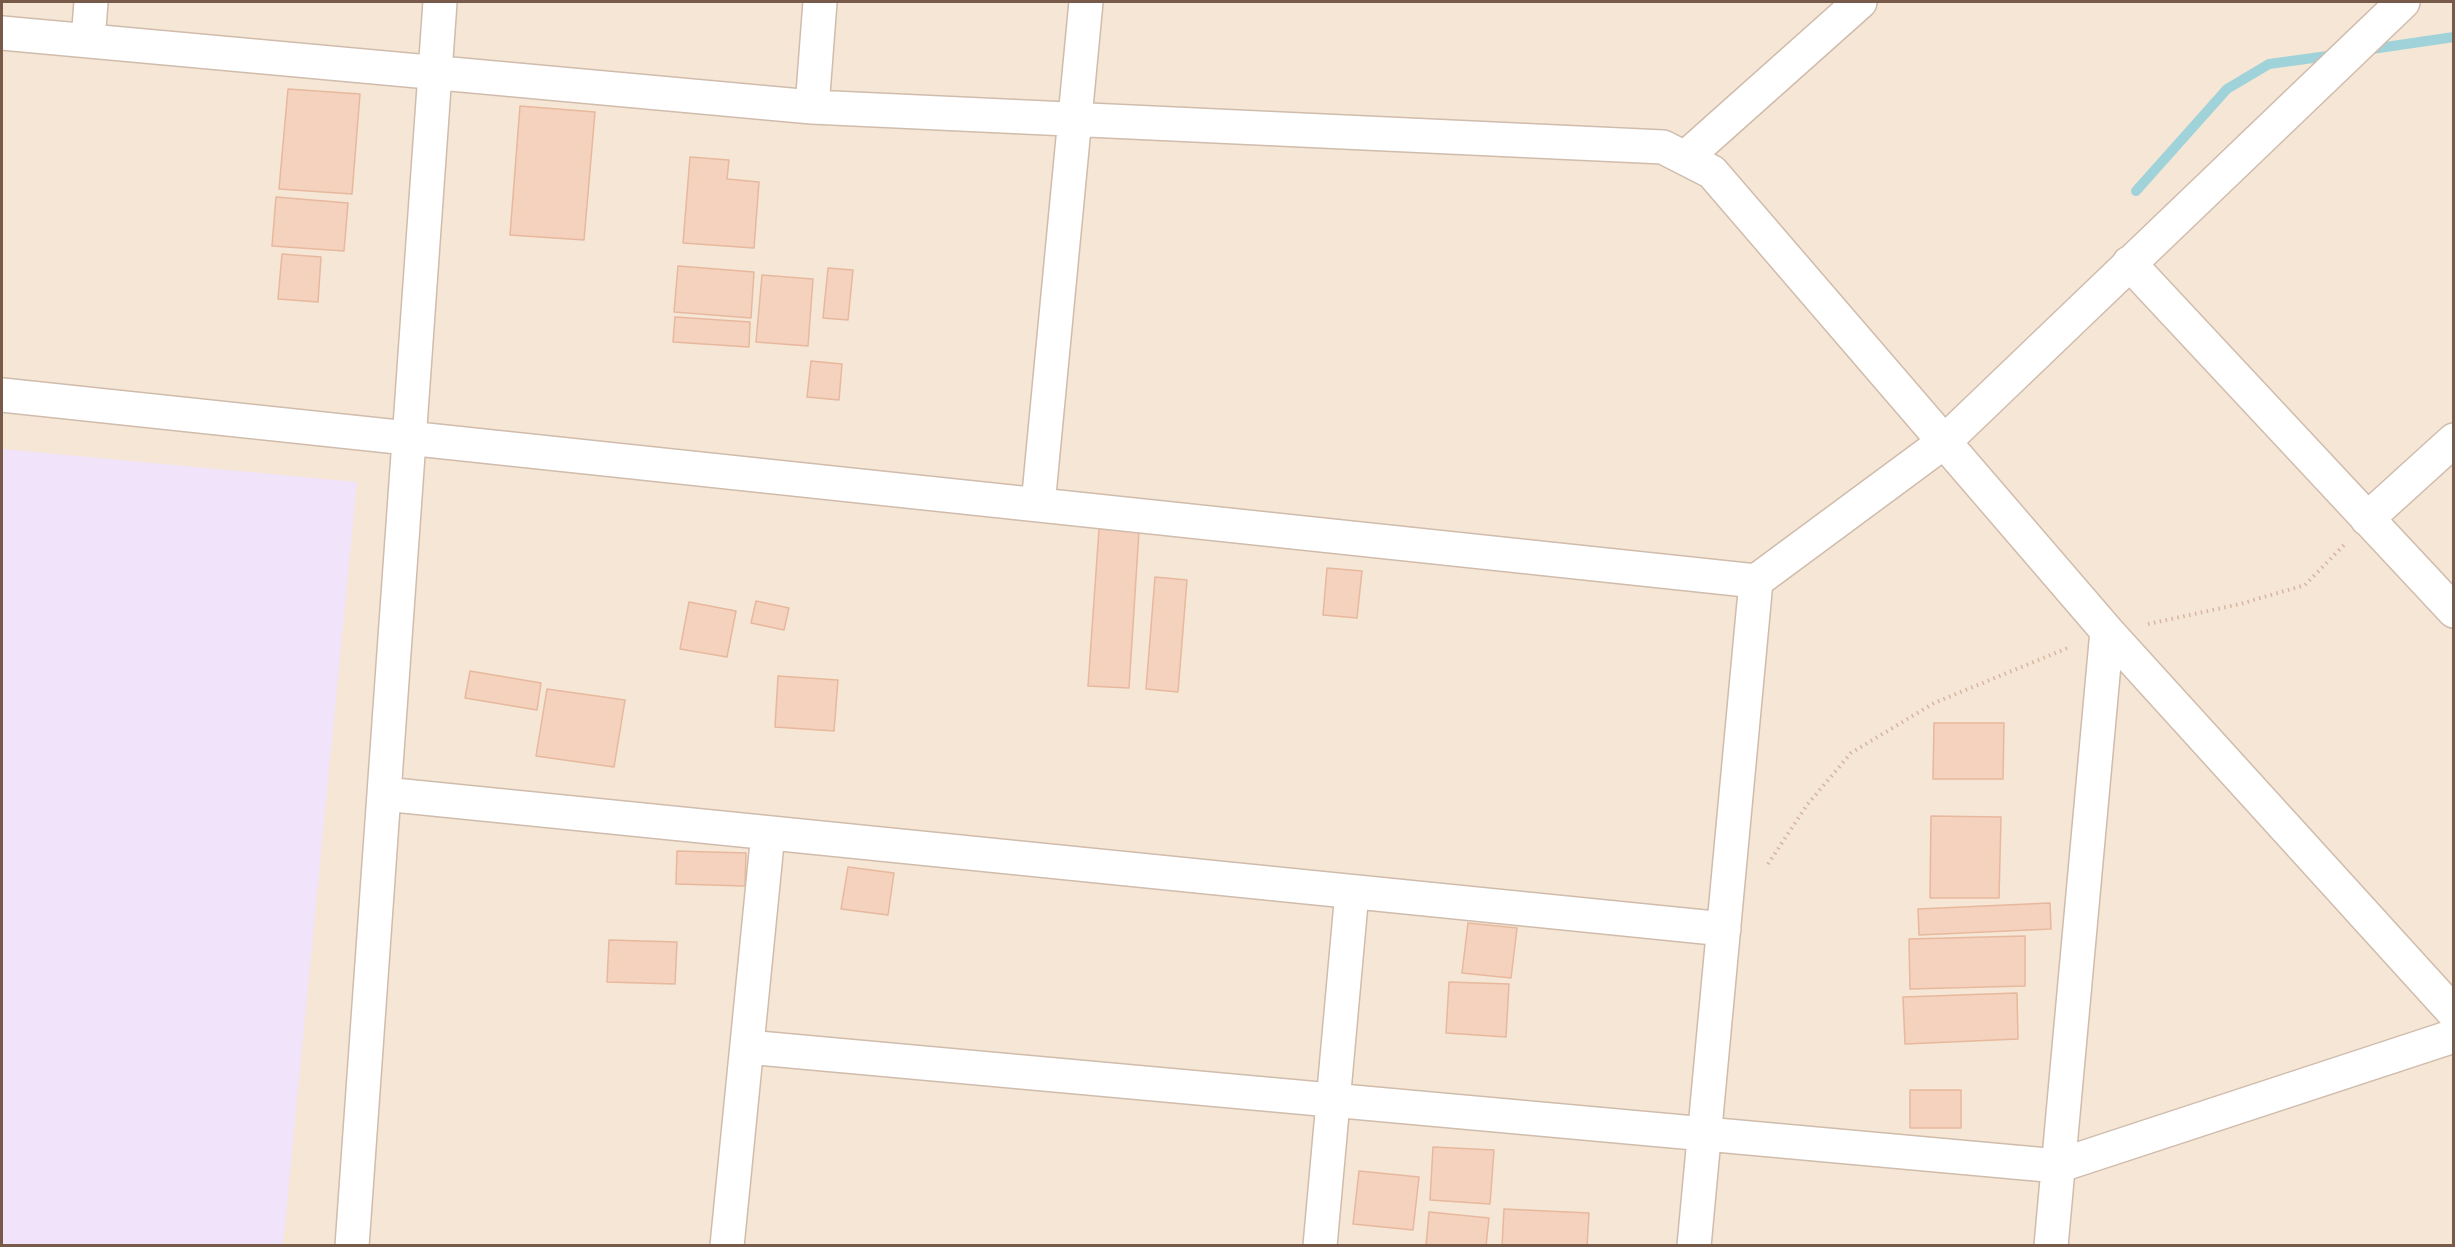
<!DOCTYPE html>
<html>
<head>
<meta charset="utf-8">
<style>
	body { margin:0 }
	#map { position:relative; width:2455px; height:1247px; overflow:hidden; background:#fdf4e7; font-family:"Public Sans",sans-serif }
	canvas { display:block }
	.frame { position:absolute; inset:0; border:3px solid #785a4a; pointer-events:none }
</style>
</head>
<body>
<div id="map">
<canvas width="2455" height="1247"></canvas>
<div class="frame"></div>
</div>
<script>
const c = document.querySelector('canvas').getContext('2d');
c.lineJoin = 'round';
function fill(path, color) {
  c.fillStyle = color;
  c.fill(path, 'evenodd');
}
function strokePath(path, color, width, dash) {
  c.strokeStyle = color;
  c.lineWidth = width;
  c.lineCap = dash ? 'butt' : 'round';
  c.setLineDash(dash || []);
  c.stroke(path);
}
fill(new Path2D(`
	M2,2H2453V1245H2Z`), '#f5e6d5');
fill(new Path2D(`
	M2,449L357,482L283,1245H2Z`), '#f1e3fa');
strokePath(new Path2D(`
	M2365,50L2454,37
	M2136,191L2227,89L2269,64L2335,55`), '#a0d2da', 10);
const building = new Path2D(`
	M288,89L360,94L352,194L279,189Z
	M520,106L595,112L584,240L510,235Z
	M690,157L729,160L727,179L759,182L754,248L683,243Z
	M276,197L348,203L344,251L272,246Z
	M282,254L321,257L318,302L278,299Z
	M678,266L754,272L751,318L674,312Z
	M828,268L853,270L848,320L823,318Z
	M762,275L813,279L808,346L756,342Z
	M675,317L750,322L749,347L673,342Z
	M811,361L842,364L839,400L807,397Z
	M1099,529L1139,531L1129,688L1088,686Z
	M1327,568L1362,571L1357,618L1323,615Z
	M1155,577L1187,580L1178,692L1146,689Z
	M756,601L789,608L784,630L751,623Z
	M689,602L736,611L727,657L680,649Z
	M470,671L541,683L537,710L465,698Z
	M778,676L838,680L834,731L775,727Z
	M547,689L625,700L614,767L536,756Z
	M1934,723H2004L2003,779H1933Z
	M1931,816L2001,817L1999,898H1930Z
	M677,851L746,853L745,886L676,884Z
	M848,867L894,873L888,915L841,909Z
	M2050,903L2051,929L1919,935L1918,909Z
	M1468,923L1517,928L1511,978L1462,973Z
	M2025,936V986L1910,989L1909,939Z
	M609,940L677,942L675,984L607,982Z
	M1449,982L1509,984L1506,1037L1446,1033Z
	M2017,993L2018,1039L1905,1044L1903,997Z
	M1910,1090H1961V1128H1910Z
	M1433,1147L1494,1150L1490,1204L1430,1200Z
	M1359,1171L1419,1177L1413,1230L1353,1224Z
	M1504,1209L1589,1213L1587,1246H1502Z
	M1429,1212L1489,1218L1486,1246H1426Z`);
fill(building, '#f4d2be');
strokePath(building, '#e7b89d', 1.5);
const minor = new Path2D(`
	M2,33L812,107L1663,147L1712,172L2107,631L2454,1013
	M88,41L91,2
	M812,107L820,2
	M1685,158L1860,2
	M2129,263L2454,611
	M2,395L1756,581L1944,442L2403,2
	M1038,505L1086,2
	M2367,519L2454,440
	M384,794L1724,929
	M747,1047L2058,1166L2454,1036
	M352,1246L440,2
	M727,1246L768,833
	M1320,1246L1352,892
	M1694,1246L1756,581
	M2051,1246L2107,631`);
strokePath(minor, '#d0bcac', 36);
strokePath(new Path2D(`
	M2148,624L2240,604L2305,585L2344,545
	M1768,864L1807,805L1851,753L1934,703L2070,647`), '#d9b5a0', 4, [1.5, 4.5]);
strokePath(minor, '#fff', 33);
</script>
</body>
</html>
